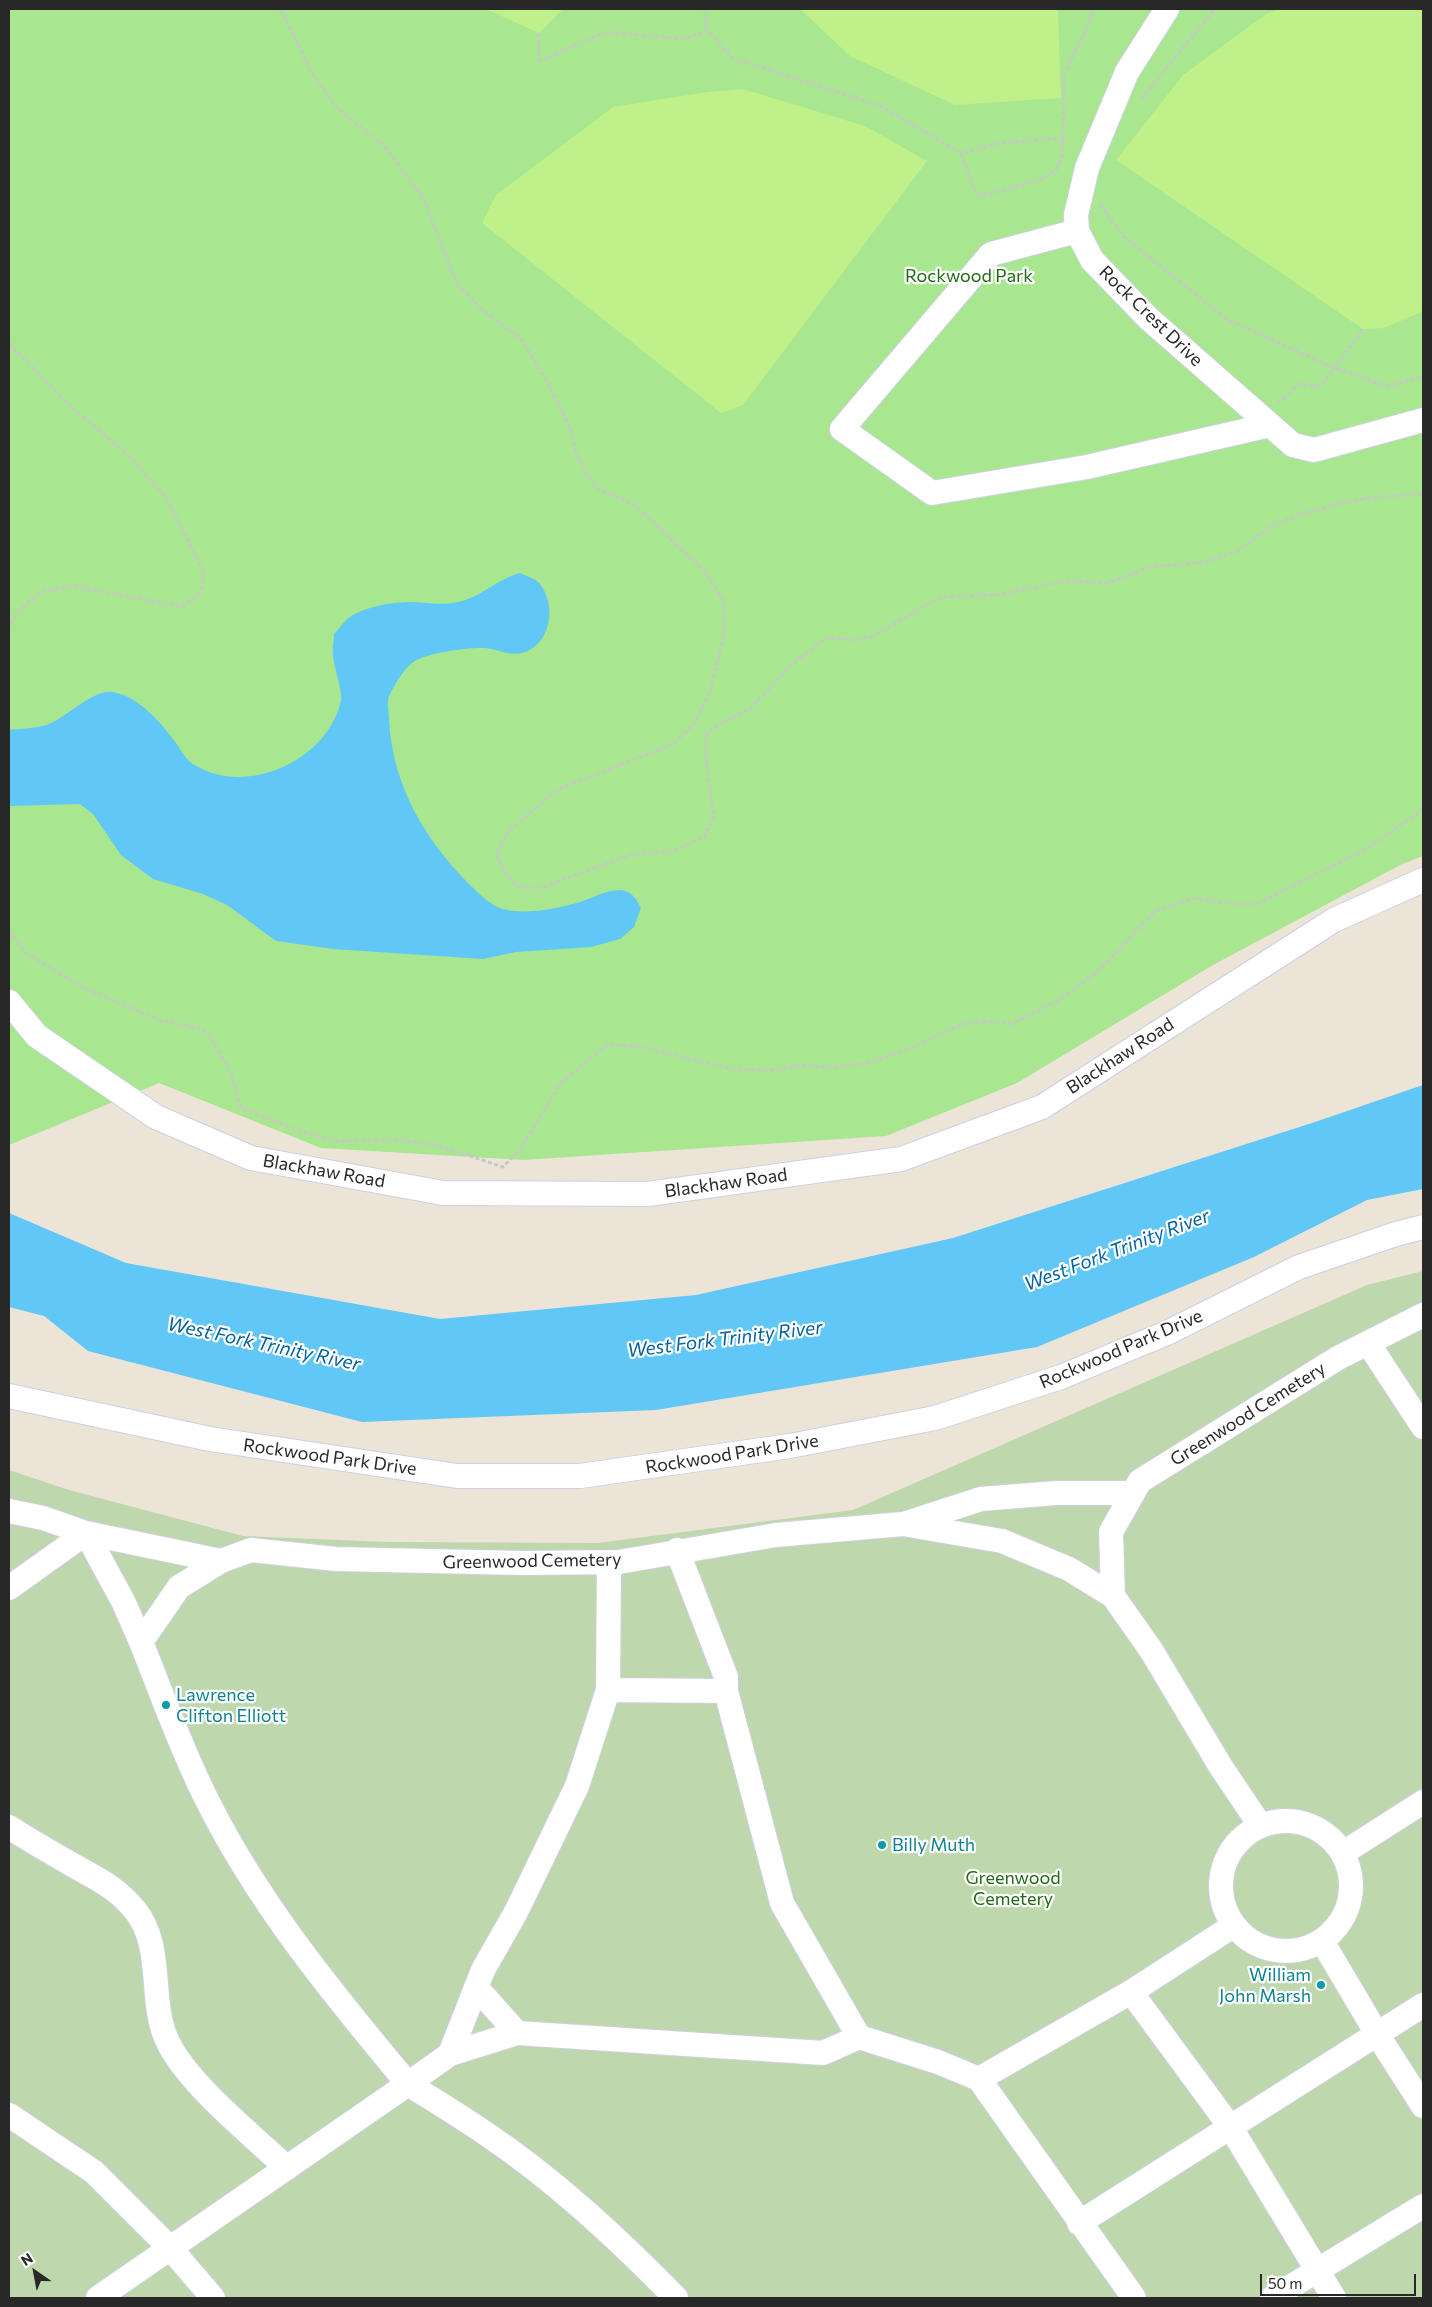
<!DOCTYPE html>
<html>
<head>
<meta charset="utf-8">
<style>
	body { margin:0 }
	#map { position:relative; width:1432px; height:2307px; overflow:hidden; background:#ece4d7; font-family:Commissioner,sans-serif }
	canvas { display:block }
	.frame { position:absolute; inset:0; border:10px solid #282828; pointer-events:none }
	.north { position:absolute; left:10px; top:2247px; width:50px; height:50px; -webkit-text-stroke:4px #fff; paint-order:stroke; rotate:327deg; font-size:14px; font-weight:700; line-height:20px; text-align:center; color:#282828 }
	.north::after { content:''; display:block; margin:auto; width:18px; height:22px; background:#282828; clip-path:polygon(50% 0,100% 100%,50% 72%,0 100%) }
	.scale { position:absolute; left:1260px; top:2274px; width:156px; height:22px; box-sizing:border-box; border:2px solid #282828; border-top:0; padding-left:6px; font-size:15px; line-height:18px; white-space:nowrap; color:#282828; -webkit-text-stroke:4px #fff; paint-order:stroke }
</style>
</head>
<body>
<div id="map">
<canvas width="1432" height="2307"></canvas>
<div class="frame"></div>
<div class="north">N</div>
<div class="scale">50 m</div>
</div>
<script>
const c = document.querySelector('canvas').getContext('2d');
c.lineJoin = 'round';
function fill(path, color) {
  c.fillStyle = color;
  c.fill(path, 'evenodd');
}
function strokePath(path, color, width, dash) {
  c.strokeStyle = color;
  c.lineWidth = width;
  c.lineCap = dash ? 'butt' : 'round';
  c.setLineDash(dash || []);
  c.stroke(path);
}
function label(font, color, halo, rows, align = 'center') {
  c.font = font + ' Commissioner,sans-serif';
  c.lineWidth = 4.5;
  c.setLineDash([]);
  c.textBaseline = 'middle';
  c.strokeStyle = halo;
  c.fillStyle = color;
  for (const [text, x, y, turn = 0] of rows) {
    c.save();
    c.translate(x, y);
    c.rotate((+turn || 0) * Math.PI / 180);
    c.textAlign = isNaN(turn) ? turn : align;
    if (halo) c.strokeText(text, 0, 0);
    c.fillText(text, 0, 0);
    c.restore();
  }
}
fill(new Path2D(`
	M9,9H1423V856L1402,864L1213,965L1017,1083L886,1136L523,1160L321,1148L159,1083L9,1145Z`), '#a8e78f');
fill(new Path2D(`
	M1423,1271V2298H9V1470L69,1490L243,1536L386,1542L598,1543L853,1510L1367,1285Z`), '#bfd7ad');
fill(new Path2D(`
	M486,9H563L539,33Z
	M800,9H1058L1061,98L955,105L850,56Z
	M1279,9H1423V311L1384,328L1363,329L1116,160L1183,75L1266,14Z
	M743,89L865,126L927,161L743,405L721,413L482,223L496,195L613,107L708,92Z`), '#bff089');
fill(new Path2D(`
	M520,573C526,576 536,579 540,584C557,606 551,645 522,653C508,656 498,649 485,648C470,647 423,653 412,663C402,671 396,683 390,694C386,701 389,711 389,719C392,783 423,837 467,882C476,891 491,906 503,909C525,915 555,909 577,903C591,899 605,890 620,890C631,890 637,900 641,908L634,927L620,939L591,947L516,952L483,959L333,949L276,941L227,905L203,894L153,879L121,855L93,814L80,804L9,806V730C21,729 35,728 46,725C65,719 94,688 113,692C140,697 161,723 176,743C181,750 186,760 193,764C246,798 327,761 341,701C343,691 334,668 333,656C332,649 334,641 334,634C339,629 344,621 350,617C366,606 393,602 413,602C429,603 446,606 462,601C484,595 499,578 520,573Z
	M1423,1085V1189L1367,1200L1254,1257L1037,1347L656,1410L362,1422L88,1351L44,1316L9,1307V1213L126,1263L440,1319L696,1295L953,1238L1315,1122Z`), '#61c7f7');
const minor = new Path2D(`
	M1167,9L1127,72L1087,168L1076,215L1077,231L1092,260L1148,318L1293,445L1314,450L1423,420
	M1077,231L991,254L842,429L932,493L1087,467L1270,425
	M9,1002L37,1036L156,1117L251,1158L443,1193L648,1194L901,1159L1042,1107L1334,920L1423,880
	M1368,1343L1423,1427
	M9,1396L210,1439L457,1476H580L790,1446L935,1418L1061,1377L1169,1332L1299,1267L1396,1234L1423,1227
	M9,1511L43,1518L86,1533L124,1603L141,1642L179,1587L221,1561L251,1550L336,1559L522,1563L619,1562L776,1535L903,1524L1002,1541L1069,1569L1113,1596L1151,1650L1221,1767L1260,1825
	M907,1523L981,1499L1056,1493H1133L1140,1481L1338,1358L1423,1315
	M677,1550L726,1677V1691L782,1903L859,2037L938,2062L979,2079L1134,2298
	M9,1588L86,1533L221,1561
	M1113,1596L1111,1532L1133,1493
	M141,1642C162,1694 180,1746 205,1796C257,1902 333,1994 408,2084L450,2054L483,1970L516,1912L577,1786L608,1690L609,1562
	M608,1690L726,1691
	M1221 1886a65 65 0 1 1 130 0a65 65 0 1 1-130 0Z
	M9,1827C29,1840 50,1852 71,1864C97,1879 115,1886 135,1910C164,1946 149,1997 166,2038C185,2082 251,2134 287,2168
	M1343,1853L1423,1802
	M1322,1941L1377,2034L1423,2106
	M476,1987L517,2033
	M1131,1992L1231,2128L1334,2298
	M450,2054L517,2033L823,2053L859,2037
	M979,2079L1131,1992L1233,1926
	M9,2115L94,2172L171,2249L213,2298
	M1079,2223L1423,2005
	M98,2298L408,2084C434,2100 460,2116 485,2133C555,2180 617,2238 676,2298
	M1272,2298L1423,2206`);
strokePath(minor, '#cdd0e2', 26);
strokePath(new Path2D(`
	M281,9L310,70L337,108L385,147L423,198L456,281L480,308L521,339L548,383L570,427L575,450L586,474L598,489L635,505L705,572L724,601V634L709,695L694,724L673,744L559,789L508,831L496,854L506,874L518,887H543L633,854L673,851L704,837L714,817L705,749L707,733L719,724L750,709L792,664L826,638L854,640L874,636L940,597L996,595L1073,580L1105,584L1150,567L1205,562L1236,552L1273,525L1299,515L1342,503L1375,497L1423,494
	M704,9L707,30
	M539,33V61L606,32L686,39L707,30L732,58L881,106L961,153L1000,143L1063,138L1064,74L1091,20V9
	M1141,99L1215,9
	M961,153L977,196C995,192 1037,183 1052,173C1063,166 1062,149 1063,138
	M1100,204L1122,235L1226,319L1334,368L1387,386L1423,377
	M9,343L67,403L130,457L166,498L204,572L200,594L182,607L74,586L41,592L19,611L9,626
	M1277,401L1283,399L1298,384L1321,386L1363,329
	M9,932L27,954L84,988L159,1020L202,1029L212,1039L231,1073L241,1108L300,1131L337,1141L404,1140L440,1146L503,1167L522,1147L560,1084L607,1044L641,1047L732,1069L770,1070L805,1065L829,1068L868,1063L913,1047L963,1024L984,1021L1011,1024L1059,1000L1097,972L1155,911L1196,898L1233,904H1257L1365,850L1423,809`), '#c7c7c7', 3, [4, 2.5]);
strokePath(minor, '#fff', 24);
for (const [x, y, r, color] of [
	[166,1705,5,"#0f9aa8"],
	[882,1845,5,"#0f9aa8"],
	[1321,1985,5,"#0f9aa8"]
]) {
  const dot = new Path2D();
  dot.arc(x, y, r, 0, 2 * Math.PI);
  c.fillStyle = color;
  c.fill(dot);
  strokePath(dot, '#fff', 2);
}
label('18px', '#216914', '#fff', [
	["Rockwood Park",969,276],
	["Greenwood",1013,1878],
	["Cemetery",1013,1899]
]);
label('18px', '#282828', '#fff', [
	["Rock Crest Drive",1151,316,44],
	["Blackhaw Road",1120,1056,-33],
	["Blackhaw Road",324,1171,10],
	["Blackhaw Road",726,1183,-8],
	["Rockwood Park Drive",1121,1349,-23],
	["Greenwood Cemetery",1248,1414,-32],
	["Rockwood Park Drive",732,1454,-9],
	["Rockwood Park Drive",330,1457,8],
	["Greenwood Cemetery",532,1561,-1]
]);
label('18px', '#0d838f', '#fff', [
	["Lawrence",176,1695],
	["Clifton Elliott",176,1716],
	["Billy Muth",892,1845],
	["William",1311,1975,"right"],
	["John Marsh",1311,1996,"right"]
], 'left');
label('italic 19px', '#0362a0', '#fff', [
	["West Fork Trinity River",1117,1250,-21],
	["West Fork Trinity River",725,1339,-7],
	["West Fork Trinity River",264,1344,12]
]);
</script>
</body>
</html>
